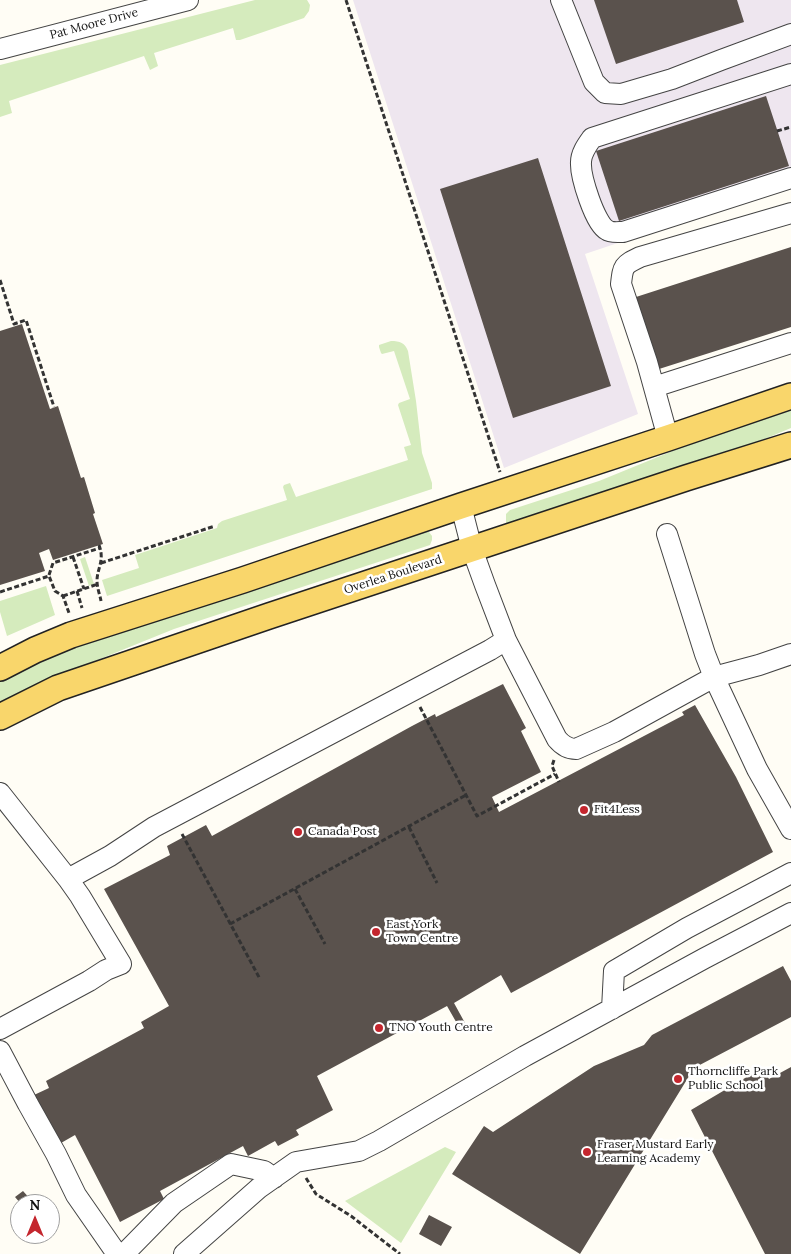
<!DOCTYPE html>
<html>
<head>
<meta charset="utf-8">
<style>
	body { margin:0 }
	#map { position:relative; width:791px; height:1254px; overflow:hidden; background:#fffdf5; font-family:Lora,serif }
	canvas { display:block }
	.north { position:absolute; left:10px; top:1194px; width:50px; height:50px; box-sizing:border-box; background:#fff; border:1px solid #a0a0a0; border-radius:50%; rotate:0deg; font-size:14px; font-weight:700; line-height:20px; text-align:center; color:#111 }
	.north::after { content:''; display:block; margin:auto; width:18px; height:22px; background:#c4262e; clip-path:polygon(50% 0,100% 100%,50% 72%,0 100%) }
</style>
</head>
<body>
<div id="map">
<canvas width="791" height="1254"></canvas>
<div class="north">N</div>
</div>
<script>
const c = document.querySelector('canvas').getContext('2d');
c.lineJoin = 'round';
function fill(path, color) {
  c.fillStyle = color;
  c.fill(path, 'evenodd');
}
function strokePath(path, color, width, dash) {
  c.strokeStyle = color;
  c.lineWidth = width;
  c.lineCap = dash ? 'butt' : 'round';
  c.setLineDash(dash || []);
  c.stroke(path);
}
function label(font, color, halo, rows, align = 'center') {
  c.font = font + ' Lora,serif';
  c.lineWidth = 5;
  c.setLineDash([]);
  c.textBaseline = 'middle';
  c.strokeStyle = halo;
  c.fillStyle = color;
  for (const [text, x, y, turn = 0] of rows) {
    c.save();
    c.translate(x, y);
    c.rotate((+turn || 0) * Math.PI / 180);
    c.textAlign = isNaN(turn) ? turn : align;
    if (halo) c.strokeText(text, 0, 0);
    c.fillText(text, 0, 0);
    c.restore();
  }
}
fill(new Path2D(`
	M353,0H791V185L585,254L638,414L504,468Z`), '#eee6ef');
fill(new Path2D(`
	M255,0H307L310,5L309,11L304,18L240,40H236L233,28L154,53L158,66L150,70L144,56L9,101L12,113L0,117V65Z
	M391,341C400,341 405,343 408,351L416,401L422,453L432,483V489L107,596L102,580L139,568L135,555L217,528L218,524L222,521L287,500L283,487L284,485L290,483L296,497L408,460L404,447L411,445L398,405L399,403L410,399L394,351L382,354L381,353L379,347V345Z
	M791,410V428L714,460L510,525L506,523V514L510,510L599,481L702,439Z
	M424,530L429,532L432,536V540L430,545L174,629L53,678L0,703V676L31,661Z
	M85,557L94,584L89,586L80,559Z
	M46,586L55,615L7,636L0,612V601Z
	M445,1147L456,1152L401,1243L345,1201Z`), '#d5ebbd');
fill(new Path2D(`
	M594,0H737L744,22L616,64Z
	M766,96L789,166L619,221L596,151Z
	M538,158L611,386L513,418L440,189Z
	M791,247V327L659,369L636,297Z
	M22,324L50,409L58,406L81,478L84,477L95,513L93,514L103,544L53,560L49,549L39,553L45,571L0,585V331Z
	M503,684L526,728L521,731L541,772L492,797L499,812L684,715L682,712L695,705L736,777L773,852L511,993L501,975L454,1003L465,1023L459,1027L447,1006L317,1076L333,1110L296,1130L299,1135L278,1146L275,1141L248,1156L243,1146L160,1191L164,1199L120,1222L75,1135L61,1143L34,1095L49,1088L46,1081L144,1028L141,1022L169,1006L104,889L170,855L167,846L206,825L212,836L412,726L435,714L436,717Z
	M783,966L791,981V1017L694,1068L580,1254L452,1174L484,1126L493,1132L594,1066L644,1045L652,1035Z
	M791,1067V1254H765L691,1110L762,1068L769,1079Z
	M23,1191L32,1201L28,1204H21L15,1197Z
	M429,1215L452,1227L441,1246L419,1234Z`), '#5a524d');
const minor = new Path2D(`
	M561,0L594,82L605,93L621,94L672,79L721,60L791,34
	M0,49L188,0
	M791,74L592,138C587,145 581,153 581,162C580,176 595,224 607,230C611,233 618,232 623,232L791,178
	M654,387L791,343
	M668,438L647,362L621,284C623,266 623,265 640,257L791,213
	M461,506L472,549L485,585L506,640L557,739C562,745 568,749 576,749L614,732L714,677L759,665L791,654
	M667,534L705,654L714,677L757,769L791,829
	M0,793L68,879L80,896L121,964L106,970L89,981L0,1029
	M68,879L110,856L154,827L450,671L490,650L506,640
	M612,1009L614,971L687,928L791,873
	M0,1051L28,1104L56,1154L76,1195L117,1254
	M124,1254L174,1203L231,1164L264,1171L274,1178
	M184,1254L259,1188L296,1162L359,1151L379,1141L525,1056L705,958L791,913`);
const major = new Path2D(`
	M0,668L35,650L71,635L243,580L461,506L668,438L791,396
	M0,717L58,688L269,616L686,478L791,445`);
strokePath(minor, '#444', 22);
strokePath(major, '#222', 28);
strokePath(new Path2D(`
	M346,0L500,472
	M777,131L791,127
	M0,280L14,324L26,320L54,407
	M99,545C105,561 97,568 97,581C97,588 100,595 101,601
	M73,557L84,589
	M101,563L215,526
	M49,575L53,563L100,548
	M77,591L82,608
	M0,592L49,576L55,591L63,596L69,613
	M63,596L98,584
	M420,707L477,816L555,774
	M554,760L552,766L559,782
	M409,827L437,883
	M182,834L260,979
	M295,889L325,944
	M230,924L466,795
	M306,1178L316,1194L351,1216L400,1254`), '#333', 3, [5, 2.5]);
strokePath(minor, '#fff', 20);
strokePath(major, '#f9d66b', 25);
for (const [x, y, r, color] of [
	[584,810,5,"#c4262e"],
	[298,832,5,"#c4262e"],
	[376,932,5,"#c4262e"],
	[379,1028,5,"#c4262e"],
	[678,1079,5,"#c4262e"],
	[587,1152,5,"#c4262e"]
]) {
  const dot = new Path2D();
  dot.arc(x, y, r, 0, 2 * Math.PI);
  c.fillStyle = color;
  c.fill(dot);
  strokePath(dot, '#fff', 2);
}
label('12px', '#111', '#fff', [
	["Pat Moore Drive",94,24,-15],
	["Overlea Boulevard",393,575,-18]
]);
label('12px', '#111', '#fff', [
	["Fit4Less",594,810],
	["Canada Post",308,832],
	["East York",386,925],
	["Town Centre",386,939],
	["TNO Youth Centre",389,1028],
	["Thorncliffe Park",688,1072],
	["Public School",688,1086],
	["Fraser Mustard Early",597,1145],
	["Learning Academy",597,1159]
], 'left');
</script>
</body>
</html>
